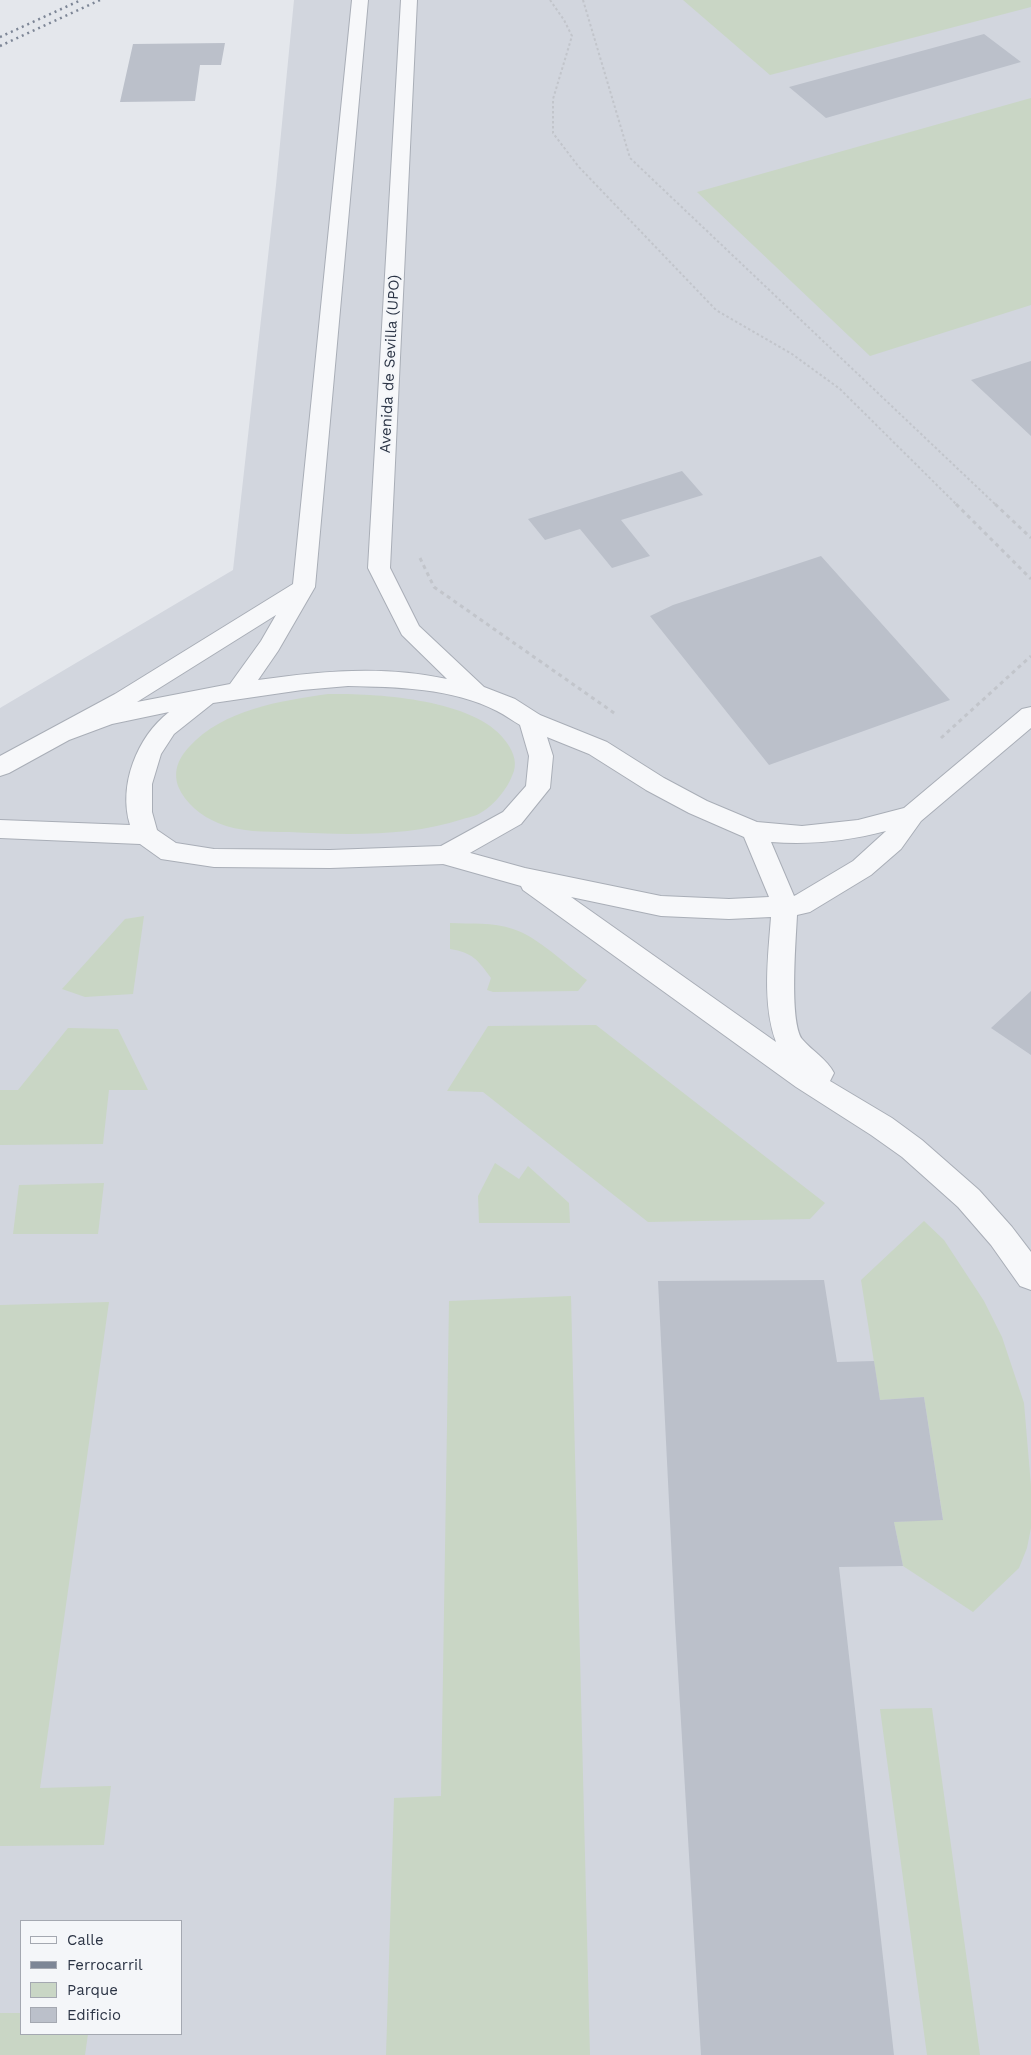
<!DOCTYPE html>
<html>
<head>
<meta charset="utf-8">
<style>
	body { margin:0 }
	#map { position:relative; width:1031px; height:2055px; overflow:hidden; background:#e4e7ec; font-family:"Work Sans",sans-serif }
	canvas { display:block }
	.legend { position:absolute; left:20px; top:1920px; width:162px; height:115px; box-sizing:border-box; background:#f4f6f9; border:1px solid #a4a8b1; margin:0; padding:6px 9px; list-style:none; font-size:15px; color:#2b3445 }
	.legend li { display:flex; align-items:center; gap:10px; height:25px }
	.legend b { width:25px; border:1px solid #a4a8b1 }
</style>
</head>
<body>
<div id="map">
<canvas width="1031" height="2055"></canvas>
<ul class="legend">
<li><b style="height:6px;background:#f7f8fa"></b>Calle</li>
<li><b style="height:6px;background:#7d8696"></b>Ferrocarril</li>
<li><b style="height:14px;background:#c9d6c5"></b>Parque</li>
<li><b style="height:14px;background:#bbc0ca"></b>Edificio</li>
</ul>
</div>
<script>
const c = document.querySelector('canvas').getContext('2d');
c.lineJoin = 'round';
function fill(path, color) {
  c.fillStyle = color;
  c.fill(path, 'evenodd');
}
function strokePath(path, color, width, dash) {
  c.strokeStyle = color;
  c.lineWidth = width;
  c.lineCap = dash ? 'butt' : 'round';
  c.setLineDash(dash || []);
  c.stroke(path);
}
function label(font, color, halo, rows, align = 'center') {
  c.font = font + ' "Work Sans",sans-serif';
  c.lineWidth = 4;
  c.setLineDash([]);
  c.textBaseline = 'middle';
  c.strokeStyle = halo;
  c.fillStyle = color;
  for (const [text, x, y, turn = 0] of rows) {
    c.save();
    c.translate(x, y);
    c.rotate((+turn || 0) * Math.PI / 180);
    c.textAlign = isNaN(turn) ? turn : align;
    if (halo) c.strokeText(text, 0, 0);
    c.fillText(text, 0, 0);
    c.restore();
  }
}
fill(new Path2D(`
	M294,0H1031V2055H0V708L233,570L276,185ZM21,1921H181V2034H21Z`), '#d2d6de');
fill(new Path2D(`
	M683,0H1031V7L770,75Z
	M1031,98V305L870,356L697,192Z
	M328,694C376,693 479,699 507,743C514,753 518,764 512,776C507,789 494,805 482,812C477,816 469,817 463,819C408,837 346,835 289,832C266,832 239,832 218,823C201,816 185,803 178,786C173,770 179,758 189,747C224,709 280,701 328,694Z
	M144,916L133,994L85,997L62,989L125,919Z
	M450,923C470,924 493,922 513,929C538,937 565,964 587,980L578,991L493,992L487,990L491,978C477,959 473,953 450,949Z
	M596,1025L825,1203L810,1219L648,1222L483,1092L447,1091L488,1026Z
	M68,1028L118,1029L148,1090H109L103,1144L0,1145V1090H18Z
	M495,1163L519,1179L528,1166L569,1203L570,1223H479L478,1196Z
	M104,1183L98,1234H13L19,1185Z
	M924,1221L944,1240L984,1301L1002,1337L1024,1403L1031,1486V1528L1027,1548L1019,1568L973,1612L903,1566L894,1522L943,1519L924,1397L880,1400L861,1280Z
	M571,1296L590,2055H386L394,1798L441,1796L449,1301Z
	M109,1302L40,1788L111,1786L104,1845L0,1846V1305Z
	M932,1708L980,2055H927L880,1709Z
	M0,2013H21V2034H88L85,2055H0Z`), '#c9d6c5');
fill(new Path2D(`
	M984,34L1021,62L826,118L789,87Z
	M225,43L221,65H200L195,101L120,102L133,44Z
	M1031,361V436L971,380Z
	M682,471L703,495L621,520L650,556L612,568L580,529L545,540L528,519Z
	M821,556L950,700L769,765L650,616L673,605Z
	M1031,991V1055L991,1028Z
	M824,1280L837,1362L874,1361L880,1400L924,1397L943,1520L894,1522L903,1566L839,1567L894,2055H701L675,1622L658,1281Z`), '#bbc0ca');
const minor = new Path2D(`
	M1031,707V728L921,821L901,849L871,875L810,912L797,915C796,939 789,1021 802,1039C812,1051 827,1059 834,1073L830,1081L892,1118L922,1140L979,1190L1012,1227L1031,1252V1290L1020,1286L991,1245L958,1207L902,1157L871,1135L796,1087L523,890L521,886L436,862L432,855L436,848L445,846L525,868L661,896L729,899L769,897L744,837L689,813L646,790L589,754L522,727L519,721L522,715L531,713L540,715L607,742L664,778L707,801L757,822L802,826L858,820L904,808L1022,709ZM886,831L853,861L796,895L794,896L771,842C811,845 848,841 886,831ZM571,897L661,916L729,919L771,917C768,957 762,1004 776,1042Z`);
const tertiary = new Path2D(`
	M352,0H368L315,587L278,651L258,680C321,671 383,665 447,679L402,635L368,568L401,0H417L390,568L419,626L484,687L515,699L540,715L553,756L550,788L521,824L454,862L445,864L330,868L214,867L161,859L140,844L0,838V820L130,825C118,785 137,737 169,712L112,724L69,740L9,773L0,776V756L115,694L293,584ZM276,615L261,641L230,684L137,702ZM348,686C397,687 452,688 497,711C505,715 513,721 520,725L529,756L526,786L503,812L441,846L330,850L214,849L176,843L157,830L152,812V784L161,754L174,734L213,703L302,690Z`);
strokePath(minor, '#a9aeb7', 2);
strokePath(tertiary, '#a9aeb7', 2);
strokePath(new Path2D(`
	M550,0L564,20L572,36L553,99V133L578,166L716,310L792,354L840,389L957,505
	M583,0L630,158L996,505`), '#c2c5cb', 2, [2.5, 2.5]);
strokePath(new Path2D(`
	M956,504L1031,579
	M995,504L1031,538
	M420,558L434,587L617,715
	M941,738L1031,656`), '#c2c5cb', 3, [4, 4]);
fill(minor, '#f7f8fa');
fill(tertiary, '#f7f8fa');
strokePath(new Path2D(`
	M0,37L81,0
	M0,46L100,0`), '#7d8696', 2.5, [2, 4]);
label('15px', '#2b3445', '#f4f6f9', [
	["Avenida de Sevilla (UPO)",390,364,-87]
]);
</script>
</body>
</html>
